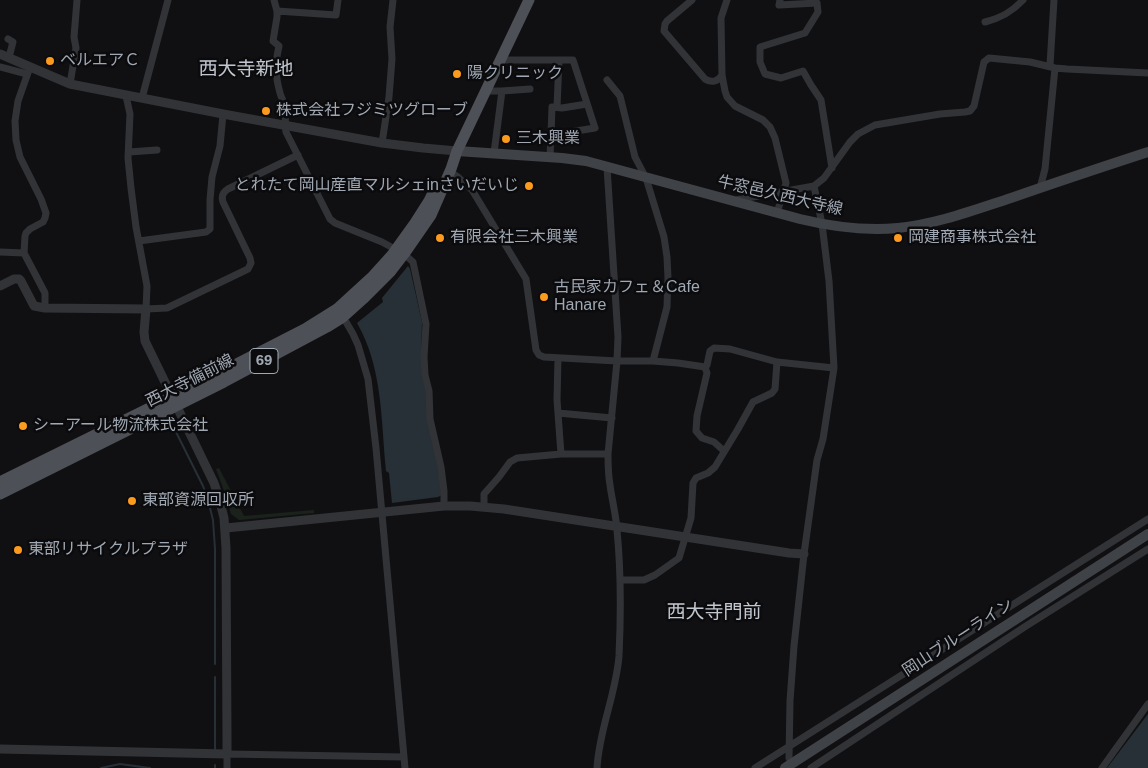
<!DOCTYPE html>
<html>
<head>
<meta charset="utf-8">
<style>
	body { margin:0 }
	canvas { display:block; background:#101012 }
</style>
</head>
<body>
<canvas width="1148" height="768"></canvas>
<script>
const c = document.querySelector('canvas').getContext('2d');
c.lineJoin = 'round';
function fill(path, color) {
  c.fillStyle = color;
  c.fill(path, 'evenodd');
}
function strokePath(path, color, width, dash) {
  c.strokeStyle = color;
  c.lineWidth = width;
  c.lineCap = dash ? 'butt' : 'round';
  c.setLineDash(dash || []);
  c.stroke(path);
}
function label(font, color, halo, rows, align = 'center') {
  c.font = font + ' Arial,"Noto Sans JP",sans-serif';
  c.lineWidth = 5;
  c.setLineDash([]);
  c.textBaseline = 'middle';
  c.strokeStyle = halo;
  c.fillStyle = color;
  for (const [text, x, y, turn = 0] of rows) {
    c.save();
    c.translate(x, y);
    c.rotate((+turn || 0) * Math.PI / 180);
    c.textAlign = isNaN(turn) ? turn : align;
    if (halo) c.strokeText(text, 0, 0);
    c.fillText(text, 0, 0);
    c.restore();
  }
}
fill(new Path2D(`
	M219,468L244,516L314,510V513L239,520L231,514L226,496L216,469Z`), '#1a221b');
fill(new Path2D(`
	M408,266L410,269L422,322L421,356L422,375L427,395L442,495L438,497L392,503L389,473L386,471C381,421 383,368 357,323L383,302L382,298Z
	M1148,714V768H1107Z`), '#263036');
strokePath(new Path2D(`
	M172,424L203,486L208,500L213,520L215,549V664
	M215,677V750
	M215,765V768
	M101,768L120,764L150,768`), '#263036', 2);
strokePath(new Path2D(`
	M274,0L277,11
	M338,0L336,15L277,11V17L273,41L279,46C275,64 275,75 280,93C281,97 283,100 284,104C287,113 284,123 286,132L330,219L335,223L382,242L404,254L413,262L426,324L424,357L425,375L429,391L430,419L441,467L444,491V506
	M692,0L667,21L665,24L664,31L705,79C711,83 718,82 722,75
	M727,0L721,18L722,75L725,91L727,97L735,106L763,120L770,127L775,138L786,183L777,213
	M780,0L779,5L817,3L818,12L805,33L760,47V62L765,74L781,78L803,71L811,85L821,100L832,168
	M985,22C1001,18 1012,12 1023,0
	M8,39L13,42L9,57
	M501,60H573L595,128L551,135L550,157
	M1050,65L1054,0
	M0,67L27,74
	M30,67L18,101L15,121L16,140L20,157L41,199L46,213L45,218L43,222L30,229L26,233L25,236L24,253L45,293V308
	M607,80L620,96L635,157L646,178L664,237L667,257L668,278L667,307L653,361
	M70,84L76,48L74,37L77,0
	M486,91H502L494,153
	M502,91L530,89
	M126,96L130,114L128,158L131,188L136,227L147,286L146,309L167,308L248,269L251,263L250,258L223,202C221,196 223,192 228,189L298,155
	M142,98L168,0
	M557,107L559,60
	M551,135L552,107L562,108L587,104
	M382,143L389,97L392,59L390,27L393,0
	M129,152L157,150
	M450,172L458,177L472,190L526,279L536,350L539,355L544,357L617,361H653L678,363L705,367L707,365L710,351L714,348L730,349L777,362L834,368
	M1040,188L1045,169L1055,68
	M736,200L814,186L824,178L850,142L858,134L875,125L940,114L965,112L970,111L974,106L984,62L989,58L1030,62L1055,68L1067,69L1148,73
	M139,241L206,232L210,229V200L212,177L220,146L223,114
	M0,252L24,253
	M342,315L353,334L358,345L368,379L376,448L405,768
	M558,358L557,400L561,454
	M705,367L707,373L697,416L696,431L702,438L714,442L724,451
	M558,413L612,418
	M484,507V494L499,477L510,462L517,458L561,454H608
	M620,580H644L655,575L679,558L691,518L693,483L696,478L708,473L715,467L738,429L753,402L772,393L775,389L777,362
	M789,758L790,701L794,646L804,554L817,460L823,439L834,368L829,281L822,224L814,186
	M227,768V754L404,757
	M597,768C599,730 616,694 619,656C621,614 621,571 617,530C616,515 612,500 610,485C608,474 608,464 608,454L617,361L618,337L607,167
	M755,768L1148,519
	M811,768L1026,626L1148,549
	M1102,768L1148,704`), '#313337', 7);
strokePath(new Path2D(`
	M0,54L70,84L223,114L382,143L423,148L457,151
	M0,286L14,279H19L21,281L34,306L45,308L146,309L144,332L145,341L214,483L219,498L224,518L226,548L227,739V754L0,749
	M226,528L444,506H470L504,509L789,553L804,554`), '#313337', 9);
strokePath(new Path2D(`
	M457,151L562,158L586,161L800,219C833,227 865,231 898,228C937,224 974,210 1011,198C1057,182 1102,167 1148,152
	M785,768L1148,534`), '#3f4247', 10);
strokePath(new Path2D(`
	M0,482L186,390L305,329L337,309L373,276L392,255L415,223L429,201L434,191
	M0,494L224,382L327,327L343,317L363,299L391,271L404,254L431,215L451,169L457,151L529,0`), '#4d5056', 11);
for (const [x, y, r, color] of [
	[50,61,5,"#fc9a1e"],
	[457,74,5,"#fc9a1e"],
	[266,111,5,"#fc9a1e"],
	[506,139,5,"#fc9a1e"],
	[529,186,5,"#fc9a1e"],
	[440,238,5,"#fc9a1e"],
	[898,238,5,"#fc9a1e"],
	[544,297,5,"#fc9a1e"],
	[23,426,5,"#fc9a1e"],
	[132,501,5,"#fc9a1e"],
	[18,550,5,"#fc9a1e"]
]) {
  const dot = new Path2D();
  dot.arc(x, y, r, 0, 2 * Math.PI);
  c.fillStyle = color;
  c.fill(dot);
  strokePath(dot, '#0b0b0d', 2);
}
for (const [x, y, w] of [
	[264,361,28]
]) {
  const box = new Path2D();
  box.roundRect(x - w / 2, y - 12.5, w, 25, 4);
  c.fillStyle = '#0b0b0d';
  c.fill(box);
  strokePath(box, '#a0a8b3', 1);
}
label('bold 15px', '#a0a8b3', null, [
	["69",264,361]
]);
label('16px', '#a0a8b3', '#0b0b0d', [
	["ベルエアＣ",60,61],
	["陽クリニック",467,74],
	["株式会社フジミツグローブ",276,111],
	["三木興業",516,139],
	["とれたて岡山産直マルシェinさいだいじ",519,186,"right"],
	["有限会社三木興業",450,238],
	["岡建商事株式会社",908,238],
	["古民家カフェ＆Cafe",554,288],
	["Hanare",554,306],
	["シーアール物流株式会社",33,426],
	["東部資源回収所",142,501],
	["東部リサイクルプラザ",28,550]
], 'left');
label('16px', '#a0a8b3', '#0b0b0d', [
	["牛窓邑久西大寺線",780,196,13],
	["西大寺備前線",190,381,-27],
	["岡山ブルーライン",958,638,-33]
]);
label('19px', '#c2c7cf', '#0b0b0d', [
	["西大寺新地",246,70],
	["西大寺門前",714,613]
]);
</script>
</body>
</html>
